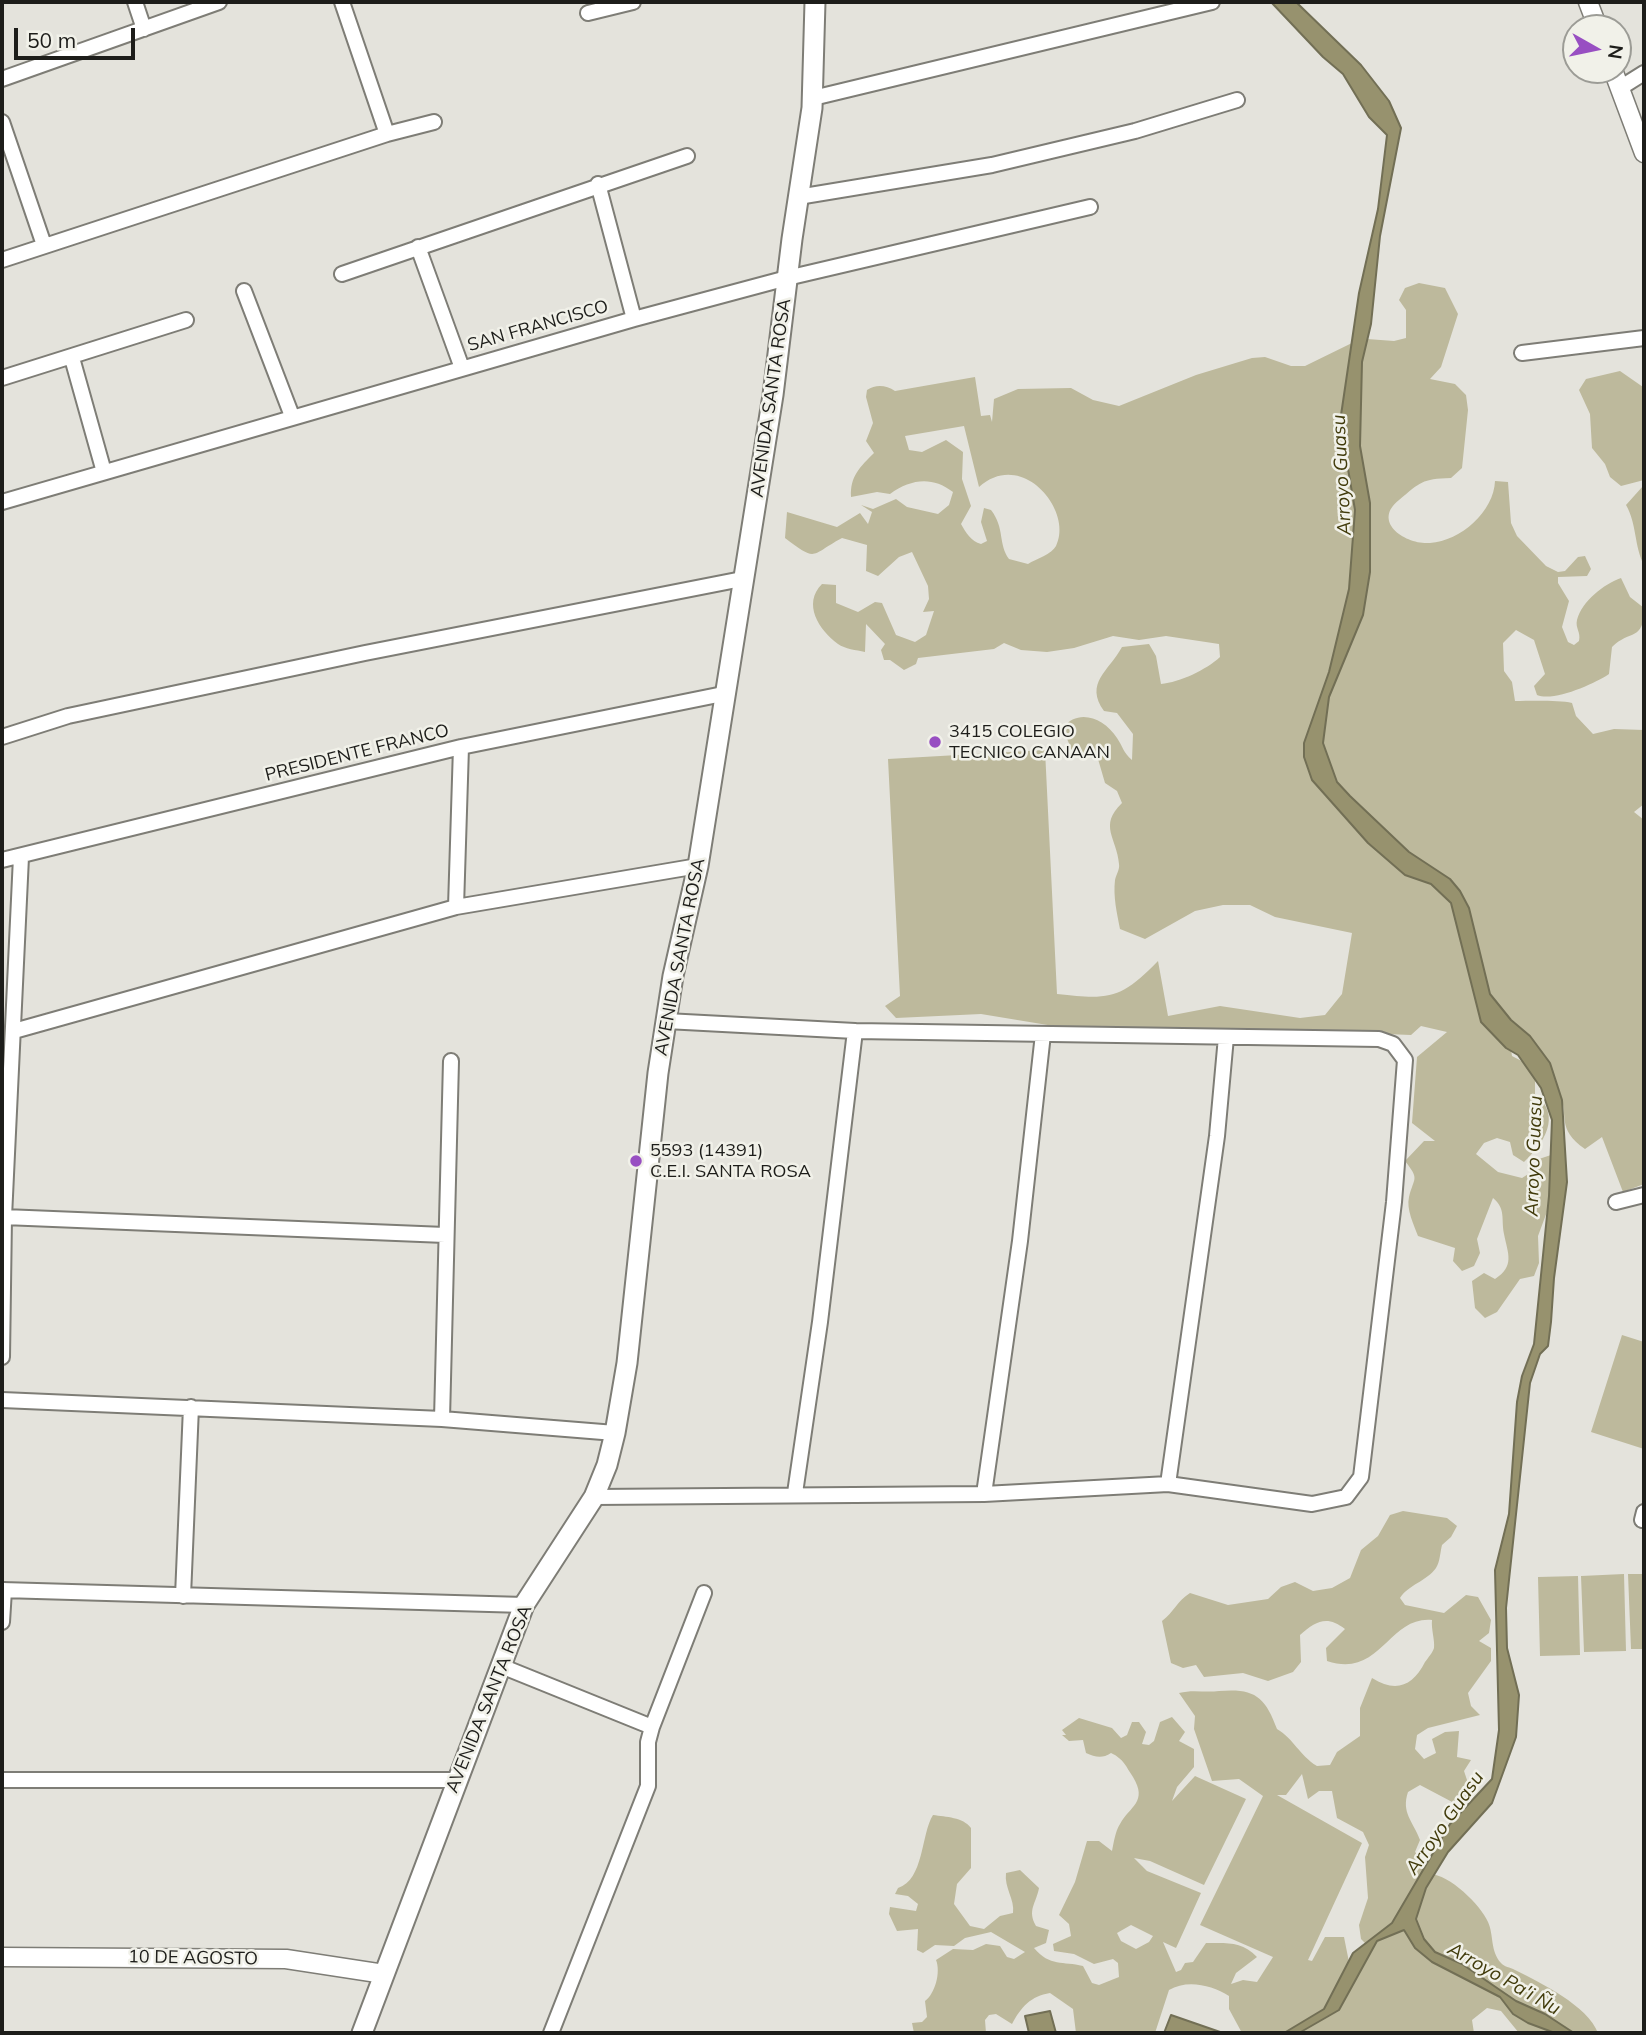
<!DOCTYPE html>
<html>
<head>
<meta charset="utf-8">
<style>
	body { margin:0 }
	#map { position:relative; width:1646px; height:2035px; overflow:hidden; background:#e4e3dc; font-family:Mulish,sans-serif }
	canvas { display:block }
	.frame { position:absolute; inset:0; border:4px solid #1d1d1a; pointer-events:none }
	.north { position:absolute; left:1562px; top:14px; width:70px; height:70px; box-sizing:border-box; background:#f1f1e9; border:2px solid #9c9c96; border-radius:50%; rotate:99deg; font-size:19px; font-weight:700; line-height:28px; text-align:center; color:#1d1d1a }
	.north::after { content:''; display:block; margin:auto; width:24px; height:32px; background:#984fc2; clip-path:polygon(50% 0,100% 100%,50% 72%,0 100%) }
	.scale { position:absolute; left:14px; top:28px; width:121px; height:32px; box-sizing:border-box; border:4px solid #1d1d1a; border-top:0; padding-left:9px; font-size:21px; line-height:24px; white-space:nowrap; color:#1d1d1a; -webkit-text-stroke:5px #f1f1e9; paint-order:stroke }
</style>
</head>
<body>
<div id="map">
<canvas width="1646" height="2035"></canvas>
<div class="frame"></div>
<div class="north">N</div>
<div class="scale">50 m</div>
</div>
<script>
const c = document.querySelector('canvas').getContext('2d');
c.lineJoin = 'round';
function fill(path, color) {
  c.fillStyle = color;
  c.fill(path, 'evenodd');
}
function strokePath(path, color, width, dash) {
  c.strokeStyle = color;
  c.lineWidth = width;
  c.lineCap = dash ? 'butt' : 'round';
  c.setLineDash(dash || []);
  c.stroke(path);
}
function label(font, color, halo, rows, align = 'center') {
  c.font = font + ' Mulish,sans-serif';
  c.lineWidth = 5;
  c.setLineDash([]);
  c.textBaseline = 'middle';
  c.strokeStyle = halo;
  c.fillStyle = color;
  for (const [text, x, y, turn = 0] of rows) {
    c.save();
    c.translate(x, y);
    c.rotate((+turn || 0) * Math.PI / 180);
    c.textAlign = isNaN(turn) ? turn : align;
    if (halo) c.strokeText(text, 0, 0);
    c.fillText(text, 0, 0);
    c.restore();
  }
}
fill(new Path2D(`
	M1419,283L1445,288L1458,314L1441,367L1430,379L1455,384L1466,395L1468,410L1462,468L1451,478C1421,479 1421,482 1399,500C1371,522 1406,545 1430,543C1461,541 1494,511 1495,481L1508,482L1511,523L1517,536L1546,566L1558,572L1565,571L1578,557L1585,556L1591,569L1587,576L1558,577V583L1569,601L1562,627L1568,642L1574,645L1579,641C1581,632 1575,628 1577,620C1582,601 1604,584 1621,578L1630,597L1644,608C1644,642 1630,629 1612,647L1609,674C1594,684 1554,702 1537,695L1534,686L1545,674L1534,640L1516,630L1503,643L1504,671L1512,682L1515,701C1531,701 1559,700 1572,703L1576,716L1593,734L1614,729L1644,730V804L1634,812L1644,820V1184L1623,1192L1602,1137L1585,1149C1555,1128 1570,1116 1559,1090C1553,1077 1522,1054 1510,1043L1512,1056L1535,1068V1094C1563,1116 1543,1144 1524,1162L1513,1155L1510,1142L1497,1138L1484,1143L1476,1154L1498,1172L1522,1178L1533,1171L1539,1159L1551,1155L1548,1209L1538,1236L1539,1263L1534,1276L1520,1279L1497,1312L1485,1318L1475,1308L1472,1281L1484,1273L1495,1279C1515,1266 1508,1254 1504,1234C1501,1218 1506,1209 1493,1198L1477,1239L1480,1253L1474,1266L1462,1271L1453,1261L1455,1248L1418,1236C1414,1225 1406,1209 1409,1197C1414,1177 1420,1180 1405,1161L1424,1141H1435L1412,1123L1417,1057L1447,1032L1421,1026L1411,1035L1261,1029L1234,1034L1084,1031L981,1014L896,1018L885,1006L900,996L888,759L1045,750L1057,994C1110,1000 1121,999 1158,961L1168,1016L1220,1006L1300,1018L1325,1015L1342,994L1352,933L1275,917L1250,905H1223L1195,911L1145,939L1120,929C1117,913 1113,897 1115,880C1116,875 1120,869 1119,864C1117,838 1098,826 1122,803L1117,791L1105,783L1098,759L1073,754L1063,728C1078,708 1104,718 1117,738C1123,747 1123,752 1132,760L1133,734L1117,713L1104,711C1084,683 1109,671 1122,647L1149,644L1156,656L1161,684C1180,682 1206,670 1220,657L1219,644L1166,636L1139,640L1113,636L1074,648L1047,652L1021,650L1004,643L994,649L918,658L916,664L904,670L890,660H884L881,650L885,644L866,624L865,652C856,650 845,649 838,644C819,630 802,604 822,584L836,585V603L858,612L875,602L882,603L896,635L915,642L926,635L934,611L923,612L929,599L928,586L912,552L899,557L878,576L866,571L867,545L842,538C810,555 818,563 785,538L787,512L837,527L860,513L868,524L872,512L861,505L873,509L896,499L907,507L938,514L949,505L953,492C932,476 911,479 890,494L877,492L851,497C850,476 860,467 874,453L866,441L873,423L866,397L867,390C876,384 886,385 895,391L975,377L981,416L990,415L992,422L994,399L1018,389L1071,388L1093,400L1119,406L1196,375L1252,358L1265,357L1291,366H1305L1354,342L1367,339L1394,341L1406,338V310L1399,300L1405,288ZM964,426L979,487C1022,448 1074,511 1056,546C1052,554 1036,559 1028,564L1009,559C998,544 1005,528 991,510L984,508L981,522L987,541L981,544C971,541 966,533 961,524L971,506L962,479L963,452L946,440L922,452L909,450L905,436Z
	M1620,371L1643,387L1644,394V565C1634,546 1637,524 1626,505L1643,486L1644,480L1621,486L1610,477L1605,464L1592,448L1590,414L1579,390L1586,379Z
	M1622,1335L1644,1342V1449L1591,1432Z
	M1403,1511L1447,1518L1457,1526L1451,1537L1442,1545C1440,1553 1440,1562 1436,1568C1427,1581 1408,1585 1400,1598L1405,1605L1444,1613L1466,1595L1478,1597L1491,1620L1489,1633L1479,1641L1491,1648V1661L1468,1693L1471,1706L1480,1715L1428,1728L1417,1735L1415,1749L1424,1759L1436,1753L1432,1739L1445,1732L1459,1731L1457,1757L1471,1760L1464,1771L1468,1783V1796L1456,1804L1420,1785L1408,1792C1401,1813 1413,1821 1420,1840L1415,1852L1425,1862L1428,1874C1447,1872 1481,1905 1488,1922C1494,1935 1490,1951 1501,1963C1504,1967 1510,1967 1515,1970C1541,1983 1588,2006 1598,2033H1519L1501,2011L1487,2008L1472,2020L1474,2033H1242L1229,2009V1996C1212,1985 1187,1979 1169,1990L1155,2033H1076L1073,2009L1050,1993C1031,1996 1021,2007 1012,2024L996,2014L989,2015L985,2020L986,2033H914L912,2023L922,2022L927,2017L925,2001C935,1994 941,1972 936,1960L953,1949L973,1950L986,1944L1000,1946L1007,1957L1014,1959L1025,1952L991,1932L965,1938L954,1946L935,1945L923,1953L917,1950L918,1929L897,1931L889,1914L890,1907L916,1911L918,1904L908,1896L895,1894L898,1888C924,1880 921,1834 933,1815C946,1817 963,1817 971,1828V1868L957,1884L954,1904L970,1926L984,1929L1000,1916L1013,1913C1015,1899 1004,1888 1006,1873L1020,1870L1039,1888C1036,1904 1027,1910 1036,1926L1049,1930L1046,1943L1034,1948C1050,1967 1063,1961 1083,1966L1092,1983L1099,1985L1119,1977L1118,1963L1113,1959L1094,1964L1074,1954L1054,1951L1053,1944L1071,1936L1069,1924L1059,1915L1075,1882L1087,1841H1099L1112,1851C1114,1842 1115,1832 1120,1824C1130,1806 1148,1802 1133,1777C1126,1767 1124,1759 1111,1753C1102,1759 1095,1757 1086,1753L1083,1740L1069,1741L1062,1735H1066L1062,1730L1079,1718L1112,1728L1121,1738L1127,1735L1132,1722H1139L1146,1732L1142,1744L1149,1745L1154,1741L1160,1722L1172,1717L1185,1732L1179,1741L1194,1749V1767L1177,1787L1172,1801L1195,1776L1246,1799L1204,1885L1150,1861L1134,1858L1147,1871L1201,1893L1176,1948L1163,1942L1176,1972L1181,1970L1185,1963L1193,1962L1206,1943C1227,1943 1242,1941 1257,1957L1236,1973L1231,1984L1243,1980L1257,1982L1273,1957L1200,1925L1263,1796L1239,1779L1212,1781L1194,1729L1195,1716L1179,1693C1194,1689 1204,1693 1219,1691C1254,1688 1265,1696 1277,1729C1294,1739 1299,1755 1317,1766L1330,1765L1337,1752L1360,1736V1708L1372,1678C1396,1693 1413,1686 1425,1662C1428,1658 1433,1652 1434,1648C1435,1640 1431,1629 1432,1620C1388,1616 1381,1679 1327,1661L1326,1648L1345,1629C1327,1615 1316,1621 1300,1635L1301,1662L1293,1672L1268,1681L1243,1673L1204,1677L1196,1665L1183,1668L1171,1663L1162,1621C1174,1612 1177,1601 1190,1593L1228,1605L1268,1599L1281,1587L1295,1582L1313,1591L1332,1588L1350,1578L1361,1550L1378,1536L1390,1515ZM1302,1774L1308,1799L1319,1791H1332L1337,1818L1363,1832L1369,1845L1365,1857L1368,1898L1359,1925L1361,1939L1371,1949L1349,1962L1344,1937H1325L1312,1961L1308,1960L1362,1843L1277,1795H1286ZM1131,1925L1153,1936L1149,1942L1136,1949L1121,1941L1117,1933Z
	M1624,1574L1626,1651L1584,1652L1581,1576Z
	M1628,1574H1644V1649H1631Z
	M1578,1576L1580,1655L1540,1656L1538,1577Z`), '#bdb99c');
const water = new Path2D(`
	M1271,2H1296L1361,65L1389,101L1401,128L1380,236L1371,324L1362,362L1360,446L1370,503V572L1363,615L1329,697L1323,743L1337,782L1350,796L1409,852L1450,879L1460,891L1469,908L1490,994L1511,1020L1530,1036L1550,1063L1562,1100L1567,1182L1554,1278L1551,1322L1548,1346L1540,1354L1530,1383L1506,1608L1507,1648L1519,1695L1516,1737L1492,1803L1448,1852L1426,1888L1416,1919L1424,1939L1435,1952L1462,1964L1516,2001L1545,2014L1574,2033H1555L1528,2023L1513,2014L1500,1997L1432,1962L1415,1948L1404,1930L1377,1941L1339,2010L1299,2033H1284L1324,2009L1353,1953L1392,1923L1450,1824L1492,1779L1499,1730L1495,1570L1509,1514L1517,1402L1522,1376L1534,1344L1549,1196L1552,1120L1541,1088L1518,1055L1506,1048L1481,1022L1451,903L1431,884L1405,875L1368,843L1312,780L1304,757V743L1329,672L1349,589L1355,510L1340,422L1359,293L1378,209L1387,135L1369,117L1343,74L1323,57Z
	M1050,2011L1056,2033H1029L1025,2016Z
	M1171,2015L1223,2033H1164Z`);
fill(water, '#97926e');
strokePath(water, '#726f55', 2);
const minor = new Path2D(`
	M135,2L144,29
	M342,2L387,134
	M588,13L633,2
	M2,79L219,2
	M1620,88L1644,73
	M813,98L1212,2
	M2,122L44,245
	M598,184L634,319
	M798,197L992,165L1135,131L1237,100
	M418,247L462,368
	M2,260L387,134L434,122
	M342,274L687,156
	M244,291L292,416
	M1522,353L1644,338
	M72,358L104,472
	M2,378L186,320
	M2,502L634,319L787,278L1090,207
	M2,737L68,716L365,653L742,579
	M2,860L461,747L723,694
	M456,907L461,747
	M14,1031L456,907L698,866
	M1616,1202L1644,1195
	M4,1217L445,1235
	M2,1357L4,1217L21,857
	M2,1400L442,1419L615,1433
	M442,1419L451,1061
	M1168,1484L1217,1136L1226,1037
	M795,1493L820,1322L855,1031
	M984,1494L1020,1241L1043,1034
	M594,1497L984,1494L1168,1484L1312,1504L1346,1497L1361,1477L1394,1202L1405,1060L1393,1044L1379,1039L855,1031L666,1021
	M1642,1520L1644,1512
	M2,1590L524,1605
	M183,1596L191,1407
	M2,1622L4,1590
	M501,1666L652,1727
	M2,1780H456
	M551,2033L648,1786V1742L652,1727L704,1593`);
const tertiary = new Path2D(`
	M1588,2L1598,28
	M1613,70L1644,153
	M2,1957L286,1959L384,1974`);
const secondary = new Path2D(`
	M362,2033L524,1605L594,1497L607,1465L615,1433L627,1363L658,1073L673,976L698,866L773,395L792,239L812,108L815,2`);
strokePath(minor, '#7e7d76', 18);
strokePath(tertiary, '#7e7d76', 21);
strokePath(secondary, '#7e7d76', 23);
strokePath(minor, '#fff', 14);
strokePath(tertiary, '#fff', 18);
strokePath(secondary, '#fff', 19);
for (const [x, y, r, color] of [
	[935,742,7,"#984fc2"],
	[636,1161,7,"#984fc2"]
]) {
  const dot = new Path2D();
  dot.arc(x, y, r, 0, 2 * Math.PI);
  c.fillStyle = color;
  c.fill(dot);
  strokePath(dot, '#f1f1e9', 2.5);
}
label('18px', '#1d1d1a', '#f1f1e9', [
	["SAN FRANCISCO",538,326,-16],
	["AVENIDA SANTA ROSA",771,398,-82],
	["PRESIDENTE FRANCO",357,753,-14],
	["AVENIDA SANTA ROSA",680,957,-79],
	["AVENIDA SANTA ROSA",489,1699,-68],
	["10 DE AGOSTO",193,1958,1]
]);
label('18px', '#1d1d1a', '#f1f1e9', [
	["3415 COLEGIO",949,732],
	["TECNICO CANAAN",949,753],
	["5593 (14391)",650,1151],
	["C.E.I. SANTA ROSA",650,1172]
], 'left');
label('italic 19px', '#413b0b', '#f1f1e9', [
	["Arroyo Guasu",1342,475,-93],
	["Arroyo Guasu",1534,1156,-88],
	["Arroyo Guasu",1445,1823,-55],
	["Arroyo Pa'i Ñu",1504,1979,30]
]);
</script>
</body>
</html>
